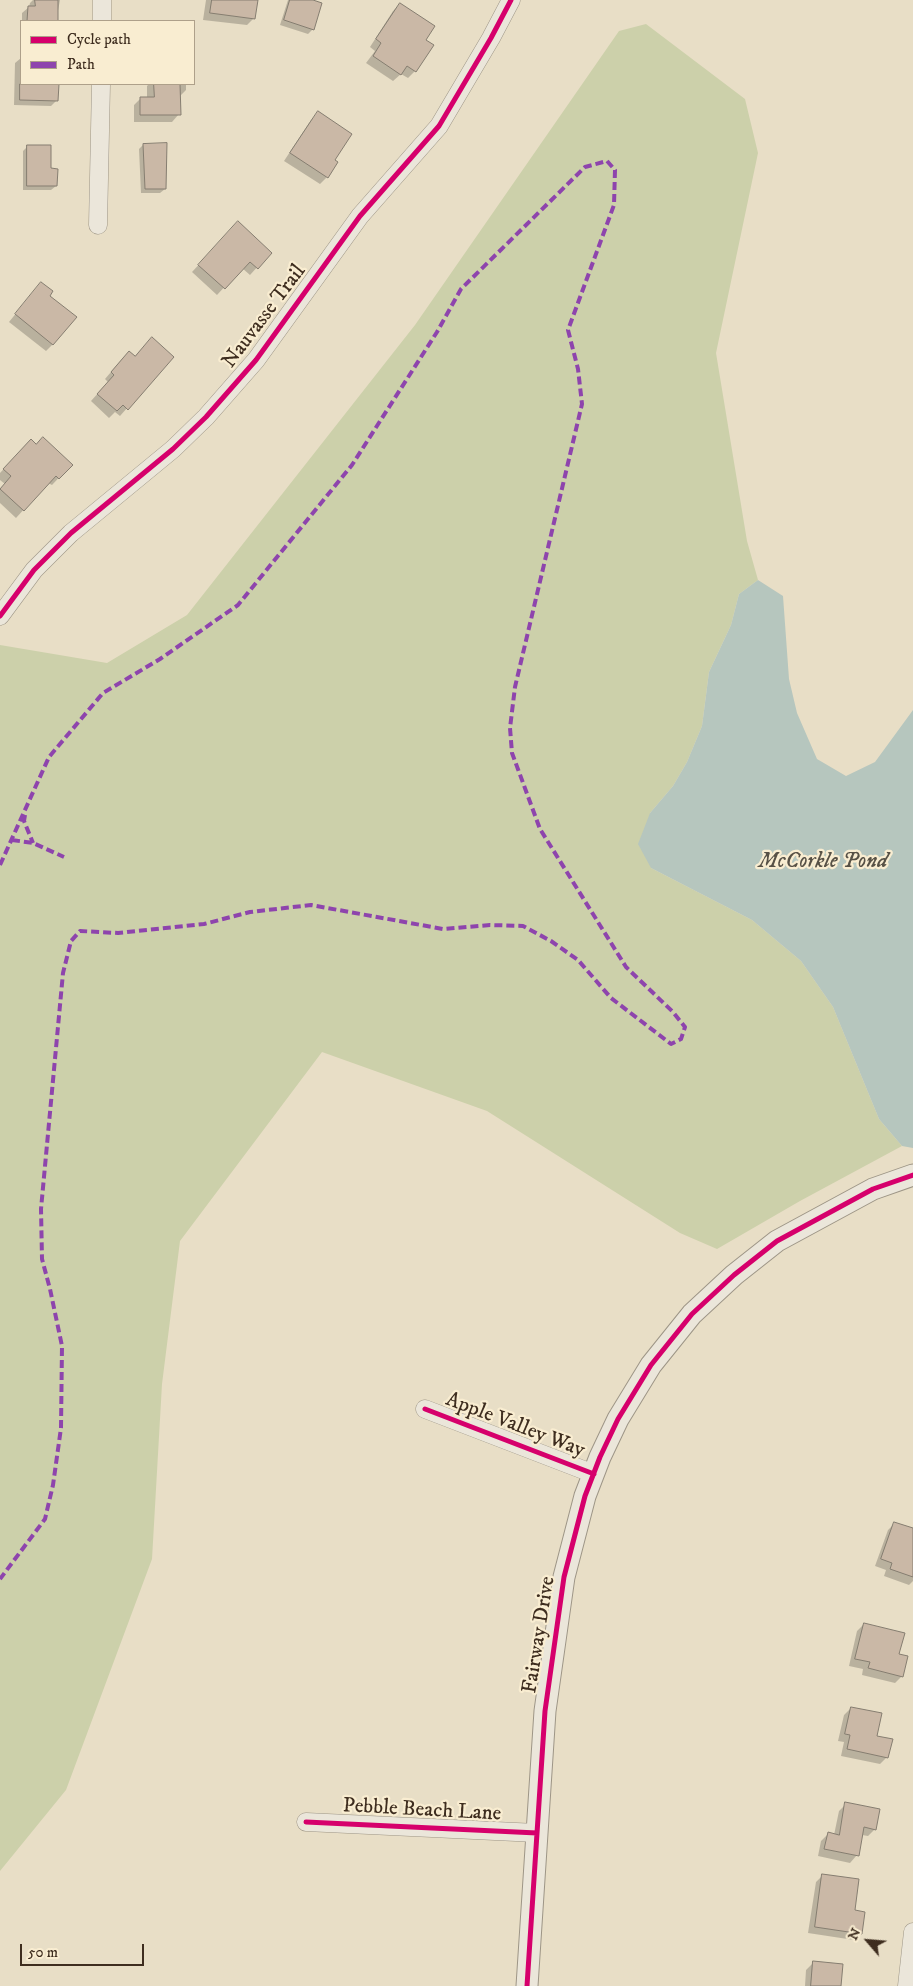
<!DOCTYPE html>
<html>
<head>
<meta charset="utf-8">
<style>
	body { margin:0 }
	#map { position:relative; width:913px; height:1986px; overflow:hidden; background:#e8dec6; font-family:"IM FELL DW Pica",serif }
	canvas { display:block }
	.legend { position:absolute; left:20px; top:20px; width:175px; height:65px; box-sizing:border-box; background:#f9edd1; border:1px solid #aea08a; margin:0; padding:6px 9px; list-style:none; font-size:15px; color:#3e2d1f }
	.legend li { display:flex; align-items:center; gap:10px; height:25px }
	.legend b { width:25px; border:1px solid #aea08a }
	.north { position:absolute; left:843px; top:1916px; width:50px; height:50px; -webkit-text-stroke:4px #f9edd1; paint-order:stroke; rotate:297deg; font-size:14px; font-weight:700; line-height:20px; text-align:center; color:#3e2d1f }
	.north::after { content:''; display:block; margin:auto; width:18px; height:22px; background:#3e2d1f; clip-path:polygon(50% 0,100% 100%,50% 72%,0 100%) }
	.scale { position:absolute; left:20px; top:1944px; width:124px; height:22px; box-sizing:border-box; border:2px solid #3e2d1f; border-top:0; padding-left:6px; font-size:15px; line-height:18px; white-space:nowrap; color:#3e2d1f; -webkit-text-stroke:4px #f9edd1; paint-order:stroke }
</style>
</head>
<body>
<div id="map">
<canvas width="913" height="1986"></canvas>
<ul class="legend">
<li><b style="height:6px;background:#d6006c"></b>Cycle path</li>
<li><b style="height:6px;background:#8e44ad"></b>Path</li>
</ul>
<div class="north">N</div>
<div class="scale">50 m</div>
</div>
<script>
const c = document.querySelector('canvas').getContext('2d');
c.lineJoin = 'round';
function fill(path, color) {
  c.fillStyle = color;
  c.fill(path, 'evenodd');
}
function strokePath(path, color, width, dash) {
  c.strokeStyle = color;
  c.lineWidth = width;
  c.lineCap = dash ? 'butt' : 'round';
  c.setLineDash(dash || []);
  c.stroke(path);
}
function label(font, color, halo, rows, align = 'center') {
  c.font = font + ' "IM FELL DW Pica",serif';
  c.lineWidth = 4.5;
  c.setLineDash([]);
  c.textBaseline = 'middle';
  c.strokeStyle = halo;
  c.fillStyle = color;
  for (const [text, x, y, turn = 0] of rows) {
    c.save();
    c.translate(x, y);
    c.rotate((+turn || 0) * Math.PI / 180);
    c.textAlign = isNaN(turn) ? turn : align;
    if (halo) c.strokeText(text, 0, 0);
    c.fillText(text, 0, 0);
    c.restore();
  }
}
fill(new Path2D(`
	M646,24L745,99L758,153L716,353L747,541L758,580L739,594L731,625L709,672L702,726L687,762L673,786L650,813L651,868L752,920L801,961L833,1007L879,1119L902,1146L800,1201L717,1249L680,1233L487,1111L322,1052L180,1241L162,1384L152,1559L66,1790L0,1871V645L107,663L187,615L415,325L619,31Z`), '#ccd0aa');
fill(new Path2D(`
	M758,580L783,596L789,679L797,713L817,759L846,776L875,762L913,710V1148L902,1146L879,1119L833,1007L801,961L752,920L651,868L638,844L650,813L673,786L687,762L702,726L709,672L731,625L739,594Z`), '#b6c6be');
fill(new Path2D(`
	M33,0H60L56,21H22V13L29,7L30,3Z
	M206,0H257L254,18L247,25L203,20Z
	M288,0H308L313,29L308,34L280,25Z
	M400,4L424,40L432,46L415,71L408,78L401,74L393,81L366,63L375,51L370,47L393,11Z
	M21,39V84H57V100L51,106L14,105L15,63L21,58Z
	M149,84H186V90L179,97V114L172,122H134V105L141,98H147V86Z
	M318,113L333,160L327,177L320,184L284,161L311,120Z
	M143,145L165,189L160,193H141L139,149Z
	M27,147L56,186L51,190H23V151Z
	M231,230L270,253L250,275L242,268L217,295L192,272Z
	M34,291L49,296L53,344L46,351L9,322Z
	M172,357L120,416L115,412L109,418L91,401L108,382L105,379L122,359Z
	M36,445L71,465L52,485L48,483L16,518L0,503V489L5,484L0,480V473L24,447Z
	M895,1523L913,1530V1581L909,1585L884,1576L886,1570L875,1566L888,1530Z
	M864,1624L898,1655L902,1676L895,1683L862,1675L863,1669L849,1666L857,1631Z
	M851,1708L876,1737L887,1757L880,1764L841,1756L844,1742L838,1741L844,1715Z
	M846,1804L875,1829L868,1836L862,1835L857,1855L850,1863L818,1856L821,1841L828,1834L834,1835L839,1811Z
	M823,1875L853,1911L861,1933L854,1940L808,1933L816,1882Z
	M813,1963L839,1986H805L806,1970Z`), '#0003');
const building = new Path2D(`
	M35,0H58V21H27L28,6H35Z
	M212,0H258L255,19L210,13Z
	M290,0H313L322,3L314,30L284,20Z
	M400,3L435,26L426,40L434,45L416,72L407,66L401,75L373,56L381,43L376,39Z
	M20,84H59L58,101L20,100Z
	M154,84H180L181,115H140V97H154Z
	M318,111L352,134L335,160L338,162L328,178L290,153Z
	M167,143L166,189H145L143,144Z
	M27,145H51V168L58,169L57,186H27Z
	M238,221L272,253L258,269L250,262L225,289L198,265Z
	M41,282L53,291L50,296L77,317L53,345L15,314Z
	M152,337L174,357L128,410L123,405L117,411L97,394L114,375L111,372L129,351L135,356Z
	M43,437L73,465L59,479L56,476L24,511L0,489L11,476L3,469L31,439L36,444Z
	M894,1522L913,1528V1577L890,1569L892,1563L881,1559Z
	M864,1623L905,1633L899,1654L908,1656L903,1677L868,1668L870,1662L855,1659Z
	M851,1707L882,1713L877,1736L893,1739L888,1758L847,1749L850,1735L845,1734Z
	M845,1802L880,1809L876,1830L864,1827L859,1856L824,1849L828,1832L839,1835Z
	M822,1874L859,1879L855,1910L865,1912L862,1934L815,1927Z
	M813,1961L843,1964L841,1986H811Z`);
fill(building, '#cab8a6');
strokePath(building, '#857d70', 1);
const minor = new Path2D(`
	M102,21V0
	M98,225L101,84
	M0,616L34,570L71,533L173,449L206,417L256,360L360,216L439,126L491,38L511,0
	M425,1409L594,1474
	M306,1822L537,1833
	M907,1986L913,1932`);
const tertiary = new Path2D(`
	M527,1986L545,1711L564,1577L585,1496L600,1457L618,1419L651,1365L692,1314L734,1275L777,1241L873,1189L913,1175`);
strokePath(minor, '#9d9586', 19);
strokePath(tertiary, '#9d9586', 23);
strokePath(minor, '#ebe6da', 18);
strokePath(tertiary, '#ebe6da', 21);
strokePath(new Path2D(`
	M25,815L24,821L33,843
	M12,840L33,843L64,857
	M0,865L49,757L103,693L160,659L238,605L352,465L437,332L461,289L585,167L607,161L615,170L614,205L568,330L578,369L582,404L515,687L510,728L512,753L540,829L626,967L673,1012L685,1027L681,1039L671,1044L611,998L578,960L551,941L523,926L490,925L443,929L311,905L250,912L204,924L118,933L80,931L71,941L63,973L41,1209L42,1259L50,1289L62,1346L61,1428L53,1485L45,1519L0,1579`), '#8e44ad', 4, [8, 4]);
strokePath(new Path2D(`
	M0,616L34,570L71,533L173,449L206,417L256,360L360,216L439,126L491,38L511,0
	M425,1409L594,1474
	M306,1822L537,1833
	M527,1986L545,1711L564,1577L585,1496L600,1457L618,1419L651,1365L692,1314L734,1275L777,1241L873,1189L913,1175`), '#d6006c', 5);
label('21px', '#3e2d1f', '#f9edd1', [
	["Nauvasse Trail",265,317,-53],
	["Apple Valley Way",515,1426,21],
	["Fairway Drive",540,1635,-81],
	["Pebble Beach Lane",422,1811,3]
]);
label('italic 22px', '#575146', '#f9edd1', [
	["McCorkle Pond",823,862]
]);
</script>
</body>
</html>
